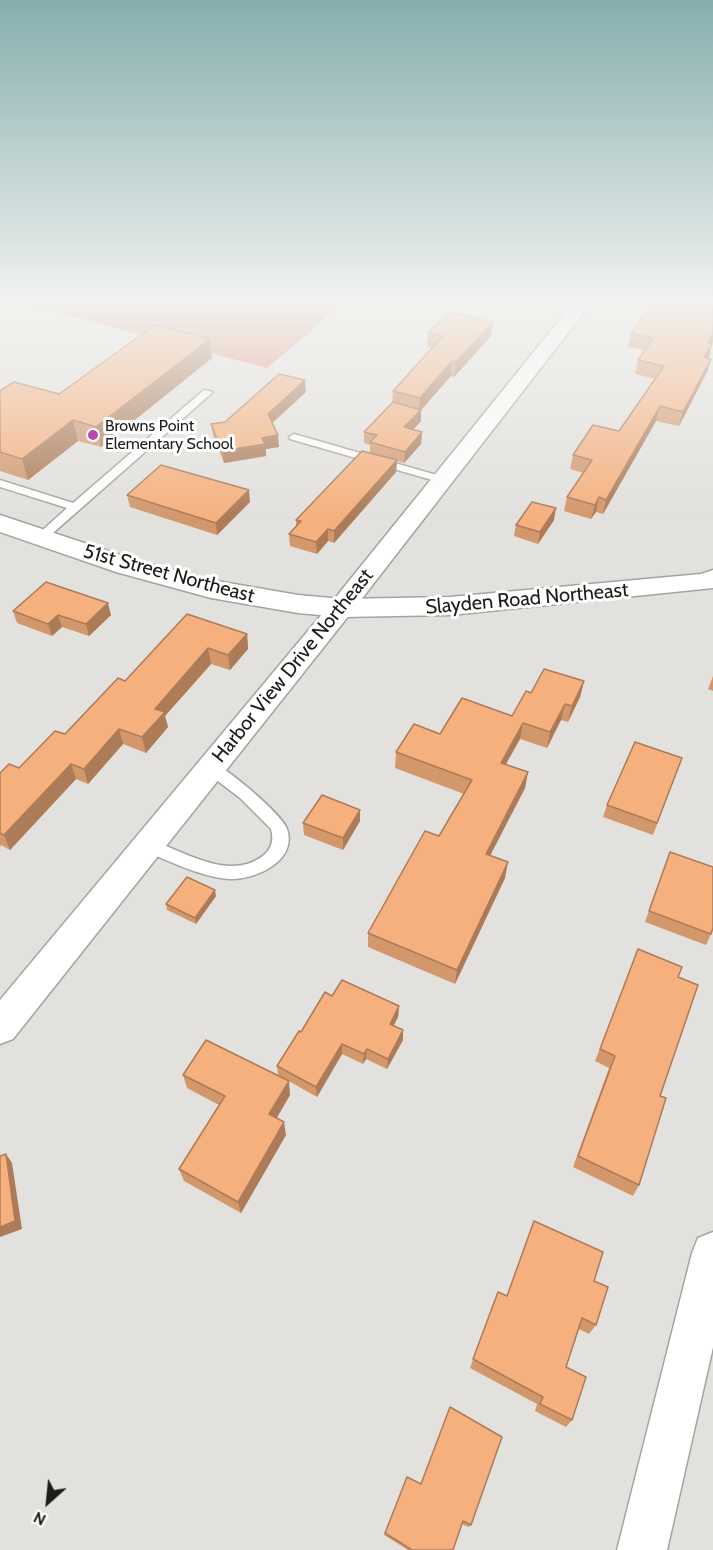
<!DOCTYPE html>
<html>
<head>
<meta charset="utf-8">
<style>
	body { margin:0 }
	#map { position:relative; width:713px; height:1550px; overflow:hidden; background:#e3e1dd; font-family:Cabin,sans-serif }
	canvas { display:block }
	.north { position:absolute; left:18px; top:1472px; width:60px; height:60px; -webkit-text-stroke:4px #fff; paint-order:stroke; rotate:207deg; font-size:16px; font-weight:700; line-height:24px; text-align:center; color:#1d1c1b }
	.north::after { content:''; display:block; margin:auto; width:21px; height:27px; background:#1d1c1b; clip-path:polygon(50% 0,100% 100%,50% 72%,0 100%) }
</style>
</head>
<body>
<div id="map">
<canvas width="713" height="1550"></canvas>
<div class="north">N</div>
</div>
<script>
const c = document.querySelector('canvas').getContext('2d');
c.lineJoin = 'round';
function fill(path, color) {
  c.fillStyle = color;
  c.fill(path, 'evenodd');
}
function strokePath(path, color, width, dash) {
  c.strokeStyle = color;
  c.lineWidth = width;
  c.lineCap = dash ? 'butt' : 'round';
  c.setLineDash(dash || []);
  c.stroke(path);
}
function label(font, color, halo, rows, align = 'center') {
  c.font = font + ' Cabin,sans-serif';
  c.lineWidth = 6;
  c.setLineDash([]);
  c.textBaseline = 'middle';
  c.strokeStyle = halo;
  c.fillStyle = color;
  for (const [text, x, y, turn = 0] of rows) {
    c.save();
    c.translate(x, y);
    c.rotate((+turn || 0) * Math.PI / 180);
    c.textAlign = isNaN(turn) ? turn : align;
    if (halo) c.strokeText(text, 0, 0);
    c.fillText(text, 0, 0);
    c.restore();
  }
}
fill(new Path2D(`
	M15,302H345L267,368Z`), '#e49884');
const lane = new Path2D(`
	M204,390L213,392L45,540H37L35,537L67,508L0,487V480L73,503Z
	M294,434L447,478L449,480L447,482H439L290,439L289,437Z
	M211,762C226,767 282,814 287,829C298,861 255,880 230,879C200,877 170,861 142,850L140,845L142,840L148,839C182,850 230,883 264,855C272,848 274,840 271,829L240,798L206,772L204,768L206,764Z`);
const street = new Path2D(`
	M574,302H592L350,614L13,1039L0,1044V1000L332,602Z
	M713,1232V1347L667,1550H617L692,1253L698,1238Z`);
const secondary = new Path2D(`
	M0,515L135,560L211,580L298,595L342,599L450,597L701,574L713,570V588L450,615L342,617L298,613L211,598L116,572L0,532Z`);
strokePath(lane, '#a5a3a0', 3);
strokePath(street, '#a5a3a0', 3);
strokePath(secondary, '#a5a3a0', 3);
fill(lane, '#fff');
fill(street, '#fff');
fill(secondary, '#fff');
fill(new Path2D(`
	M428,333L491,336L454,377L451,376L421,410V421L413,430L422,432L421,444L404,463L397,461L396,472L334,543L328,541L317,554L290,546L289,534L296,526V520L370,453V445L364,443V432L392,403L393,391L432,348L427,347Z
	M631,333L712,344L708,358L711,359L707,372L679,426L656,421L603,514L596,512L591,519L564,511L567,497L583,473L570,469L573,455L619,431L656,379L635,374L638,360L645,350L628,347Z
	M212,358L101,447L78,441L28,480L0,471V391L59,394Z
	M306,392L272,423L279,447L266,449V456L224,463L213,435L211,424L225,422Z
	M127,495L250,502L217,535L130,507Z
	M554,520L538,544L514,536L516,525Z
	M13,611L111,615L89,636L62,627L52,636L17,623Z
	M247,634L248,649L230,670L211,664L165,716L168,727L146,753L123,744L88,784L76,779L10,850L1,845L0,847V773L19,768L65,734L125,681Z
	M713,676V691L708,689Z
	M584,681L580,697L568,722L561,720L547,748L520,739L506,764L528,772L525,788L490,856L505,878L455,984L368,947V933L439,836L464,794L395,768L396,752L440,734L512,716L531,693Z
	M682,758L653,835L603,817L607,805Z
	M360,821L343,850L304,835L303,823Z
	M670,852L711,934L706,945L645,922Z
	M216,896L196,924L167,910L166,904Z
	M638,949L678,977L660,1096L639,1185L633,1196L573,1167L609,1068L595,1061Z
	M332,996L399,1006L398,1017L394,1025L403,1040L387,1069L366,1059L363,1064L342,1054L317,1097L278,1075L277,1066L301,1032Z
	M183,1075L290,1095L276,1118L286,1135L241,1213L184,1181L179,1169L219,1105L187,1088Z
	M534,1221L594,1281L596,1325L589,1334L579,1329L566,1367L572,1420L566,1427L535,1411L537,1404L470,1368L494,1301L507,1296Z
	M407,1477L471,1525L468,1527L462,1524L453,1550H408L384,1535Z`), '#d3976c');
fill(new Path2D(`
	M493,322L491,336L454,377L456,362Z
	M713,334V342L704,356L708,343Z
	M210,339L212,358L101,447L96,427Z
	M712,344L709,357L701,371L704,357Z
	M711,359L707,372L679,426L683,412Z
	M452,361L451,376L421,410V421L404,439V427L419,412L420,398Z
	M305,380L306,392L269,426L268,414Z
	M660,406L656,421L603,514L606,500Z
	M73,420L78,441L28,480L22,459Z
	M422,432L421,444L404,463L405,452Z
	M278,435L279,447L266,449V456L224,463L222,451L262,438Z
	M397,460L396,472L334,543V531Z
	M249,490L250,502L217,535L216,523Z
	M599,497L596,512L591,519L595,505Z
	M556,508L554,520L538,544L540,532Z
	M328,529V541L317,554L316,542Z
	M108,603L111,615L89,636L86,624Z
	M58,615L62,627L52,636L48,624Z
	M247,634L248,649L230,670L228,655Z
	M208,648L211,664L165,716L168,727L146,753L142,737L155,709Z
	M584,681L580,697L568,722L572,706Z
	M565,704L561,720L547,748L550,732Z
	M523,723L520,739L498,778L501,763Z
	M119,729L123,744L88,784L84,769Z
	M71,764L76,779L10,850L4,835Z
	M528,772L525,788L483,869L486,854Z
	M360,810V821L343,850V838Z
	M508,862L505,878L455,984L457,970Z
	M215,890L216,896L196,924L195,918Z
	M399,1006L398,1017L389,1034L390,1024Z
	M403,1030V1040L387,1069L388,1059Z
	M342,1044V1054L317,1097L316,1087Z
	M367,1049L366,1059L363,1064L364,1054Z
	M289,1081L290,1095L271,1128L269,1114Z
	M284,1122L286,1135L241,1213L238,1202Z
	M6,1154L12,1163L22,1229L0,1237V1227Z`), '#ac7b58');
const building = new Path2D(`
	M653,302H713V334L708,343L712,344L704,357L711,359L683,412L660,406L606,500L599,497L595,505L567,497L592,460L573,455L593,425L619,431L664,366L638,360L653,338L631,333Z
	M449,312L493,322L456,362L452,361L420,398L393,391L443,336L428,333Z
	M155,325L210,339L96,427L73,420L22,459L0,452V391L14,382L59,394Z
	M279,374L305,380L268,414L278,435L262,438L265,444L222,451L211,424L225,422Z
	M393,402L421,410L404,427L422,432L405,452L370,442L377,435L364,432Z
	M362,451L397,460L334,531L328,529L316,542L289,534L301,521L296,520Z
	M161,465L249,490L216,523L127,495Z
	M532,502L556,508L540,532L516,525Z
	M46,582L108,603L86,624L58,615L48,624L13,611Z
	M187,614L247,634L228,655L208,648L155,709L165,712L142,737L119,729L84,769L71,764L4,835L0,833V773L9,764L19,768L55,731L65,734L118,678L125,681Z
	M544,669L584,681L572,706L565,704L550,732L523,723L501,763L528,772L486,854L508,862L457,970L368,933L425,831L439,836L472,780L396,752L414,724L440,734L462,698L512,716L526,691L531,693Z
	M635,742L682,758L657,823L607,805Z
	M322,795L360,810L343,838L303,823Z
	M670,852L713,867V928L711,934L649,911Z
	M187,877L215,890L195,918L166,904Z
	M638,949L682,967L678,977L698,985L660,1096L666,1098L639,1185L578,1156L615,1056L600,1049Z
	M342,980L399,1006L390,1024L403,1030L388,1059L367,1049L364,1054L342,1044L316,1087L277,1066L299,1031L301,1032L325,992L332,996Z
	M206,1040L289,1081L269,1114L284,1122L238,1202L179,1169L225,1096L183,1075Z
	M6,1154L15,1221L0,1227V1156Z
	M534,1221L603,1252L594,1281L608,1287L596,1325L582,1318L566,1367L586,1377L572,1420L540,1404L543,1397L473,1359L498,1292L507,1296Z
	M450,1407L502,1437L471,1525L463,1521L453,1550H412L385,1533L407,1477L421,1484Z`);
fill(building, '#f5b07e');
strokePath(building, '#ac7b58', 1.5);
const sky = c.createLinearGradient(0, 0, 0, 519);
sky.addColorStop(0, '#86aeae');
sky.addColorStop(0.58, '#f2f2f0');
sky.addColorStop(1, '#f2f2f000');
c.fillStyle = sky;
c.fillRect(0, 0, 713, 519);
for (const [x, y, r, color] of [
	[93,435,6,"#b649a9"]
]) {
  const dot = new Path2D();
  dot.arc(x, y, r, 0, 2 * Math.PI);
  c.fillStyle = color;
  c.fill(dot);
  strokePath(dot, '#fff', 2);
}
label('16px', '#1d1c1b', '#fff', [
	["Browns Point",105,426],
	["Elementary School",105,444]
], 'left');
label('20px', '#1d1c1b', '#fff', [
	["51st Street Northeast",169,574,15],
	["Slayden Road Northeast",527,599,-5],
	["Harbor View Drive Northeast",293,666,-51]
]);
</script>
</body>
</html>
